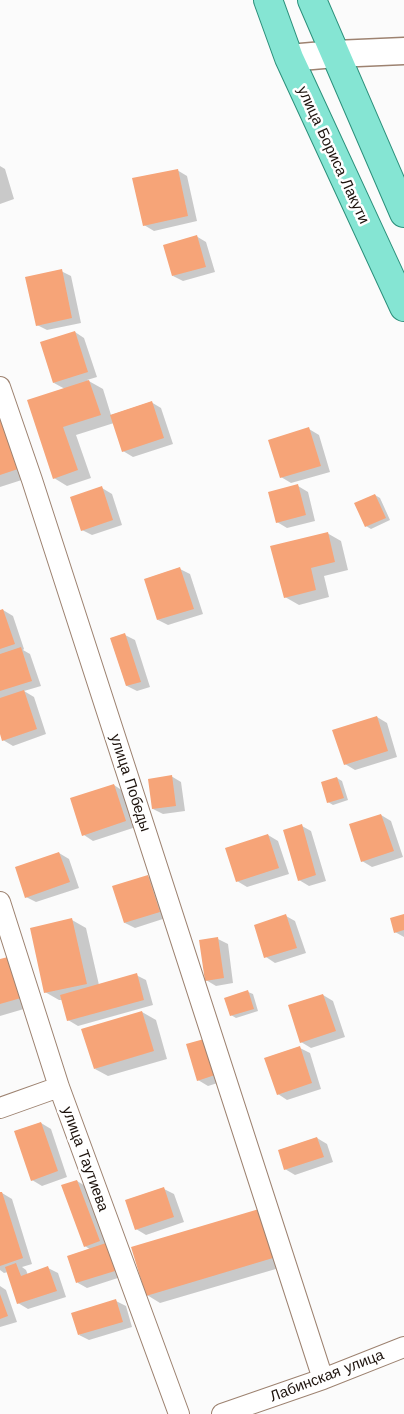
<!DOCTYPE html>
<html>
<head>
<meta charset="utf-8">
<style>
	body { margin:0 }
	canvas { display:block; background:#fbfbfb }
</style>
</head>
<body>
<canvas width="404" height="1414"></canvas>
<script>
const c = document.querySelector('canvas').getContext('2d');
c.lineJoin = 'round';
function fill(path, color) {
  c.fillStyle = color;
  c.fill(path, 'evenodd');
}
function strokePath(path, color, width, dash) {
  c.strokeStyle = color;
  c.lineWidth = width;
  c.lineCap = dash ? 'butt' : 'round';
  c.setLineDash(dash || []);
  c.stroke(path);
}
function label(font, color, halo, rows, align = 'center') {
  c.font = font + ' "Work Sans",sans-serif';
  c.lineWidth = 5;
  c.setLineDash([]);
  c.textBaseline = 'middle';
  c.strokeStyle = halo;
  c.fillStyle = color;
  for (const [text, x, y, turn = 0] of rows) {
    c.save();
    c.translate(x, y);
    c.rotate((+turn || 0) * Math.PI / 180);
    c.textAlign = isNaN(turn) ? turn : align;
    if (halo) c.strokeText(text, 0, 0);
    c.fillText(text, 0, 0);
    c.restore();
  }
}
fill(new Path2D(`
	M0,166L5,169L14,199L0,204Z
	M177,170L187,176L197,221L154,231L144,225Z
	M196,236L206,242L215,272L183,281L173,276Z
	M61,271L71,276L81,323L47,330L37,325Z
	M75,332L84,338L97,377L87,380L103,389L111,415L151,402L161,408L173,444L133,457L123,451L114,423L76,435L91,478L67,486L54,478L65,389L54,383Z
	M0,408L31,477L0,487Z
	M309,429L319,435L330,472L291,483L281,477Z
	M298,486L308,492L315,521L287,528L277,522Z
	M102,488L112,494L122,525L92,535L82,530Z
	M375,495L380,498L390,520L371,529L366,526Z
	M327,533L341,541L348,570L324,576L329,597L299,605L285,597Z
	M180,569L190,574L203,614L168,625L158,620Z
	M3,610L13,616L24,649L23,650L30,654L41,686L24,691L34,697L46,734L13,746L3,740L0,730V611Z
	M125,635L135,640L150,687L137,691L127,686Z
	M377,717L387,723L397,757L355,770L345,764Z
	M171,776L181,782L185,811L163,814L153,809Z
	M337,778L342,781L348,800L333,805L328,802Z
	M114,785L123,791L136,827L93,841L84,835Z
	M381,815L391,821L403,857L372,867L362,861Z
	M302,826L311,831L326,881L309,886L299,880Z
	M268,835L278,841L289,874L247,887L237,881Z
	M59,853L69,859L79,888L36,902L26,897Z
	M147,876L157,882L169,917L135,928L125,923Z
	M404,915V937L395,932Z
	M286,916L295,921L306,953L275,963L266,957Z
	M72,920L86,928L99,985L136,975L146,980L153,1005L78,1026L68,1020L62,1000H59L45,992Z
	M218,939L228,944L233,983L216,986L206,980Z
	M0,960L34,1006L0,1016Z
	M248,992L253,994L258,1011L236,1018L231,1015Z
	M323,995L333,1001L345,1037L311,1048L301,1042Z
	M142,1012L156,1020L167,1059L108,1076L95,1069Z
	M204,1040L224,1081L208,1086L198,1080Z
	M300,1048L310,1053L321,1089L287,1100L278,1094Z
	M41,1123L51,1129L67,1177L42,1186L32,1180Z
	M317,1138L327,1144L333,1162L295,1175L285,1169Z
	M77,1181L87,1187L124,1276L87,1288L78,1283L69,1257L91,1250L85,1246Z
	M164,1189L174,1194L184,1222L146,1235L136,1229Z
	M2,1193L12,1199L32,1264L22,1267L26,1270L28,1275L48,1268L58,1273L66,1297L28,1309L18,1303L8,1272L4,1273L0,1270V1194Z
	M259,1210L286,1266L160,1303L147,1295Z
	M0,1286L6,1290L17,1322L0,1327Z
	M116,1301L126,1306L132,1327L89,1340L79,1335Z`), '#0003');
fill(new Path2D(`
	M178,169L188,216L143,226L132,178Z
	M197,235L206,267L172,276L163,245Z
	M62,269L72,318L36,326L25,277Z
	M75,331L88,372L53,383L40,342Z
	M89,380L101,415L63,427L78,470L53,479L27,400Z
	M152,401L164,438L122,452L110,415Z
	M0,416L18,469L0,475Z
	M309,427L321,466L280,478L268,440Z
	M298,484L306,515L276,523L268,492Z
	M102,486L113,520L81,531L70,497Z
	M375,494L386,518L365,527L354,503Z
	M328,532L335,562L311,568L316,590L284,598L270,546Z
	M180,567L194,609L157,620L144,579Z
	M3,609L15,644L0,649V610Z
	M125,633L141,682L126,686L110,638Z
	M21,647L32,681L0,691V654Z
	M24,690L37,729L2,741L0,734V698Z
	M377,716L388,751L344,765L332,730Z
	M172,775L176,806L152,809L148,779Z
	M337,777L344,798L327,803L321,782Z
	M114,784L126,821L82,836L70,798Z
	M381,814L394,851L361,862L349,824Z
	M302,824L316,875L298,881L283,830Z
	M268,834L279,868L236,882L225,848Z
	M59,852L70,882L25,898L15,867Z
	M148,875L160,912L124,923L112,886Z
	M286,914L297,948L264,958L254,925Z
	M404,914V930L394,933L390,918Z
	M72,918L87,984L44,993L30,928Z
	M218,937L224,978L205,981L199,940Z
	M8,957L21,998L0,1004V959Z
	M137,973L144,1000L67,1021L60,995Z
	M248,990L254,1009L230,1016L224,998Z
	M323,994L336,1031L300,1043L288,1005Z
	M142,1011L154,1051L94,1069L81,1029Z
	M204,1039L215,1075L197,1081L186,1044Z
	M300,1046L312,1083L277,1095L264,1058Z
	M41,1122L58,1171L31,1181L14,1131Z
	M317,1137L324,1157L284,1170L278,1150Z
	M77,1180L100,1241L84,1247L61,1185Z
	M164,1187L174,1217L135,1230L125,1200Z
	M0,1192H2L23,1258L0,1266Z
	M259,1209L273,1258L146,1296L131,1247Z
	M106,1243L115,1271L76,1283L67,1256Z
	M16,1263L21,1276L48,1266L57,1291L17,1304L5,1267Z
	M0,1294L8,1316L0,1319Z
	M116,1299L123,1322L78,1335L71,1313Z`), '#f6a478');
const minor = new Path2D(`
	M0,387L32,480L323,1379
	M0,902L59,1087L179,1414
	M0,1108L59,1087
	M222,1414L323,1379L404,1347`);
const tertiary = new Path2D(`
	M289,58L335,54L404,51`);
const primary = new Path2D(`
	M268,0L289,58L404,307
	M312,0L404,213`);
strokePath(minor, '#9d8270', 22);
strokePath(tertiary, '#9d8270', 29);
strokePath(primary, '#2b907b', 30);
strokePath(minor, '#fff', 20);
strokePath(tertiary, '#fff', 26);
strokePath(primary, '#85e5d3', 28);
label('15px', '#1d130d', '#fff', [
	["улица Бориса Лакути",333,155,65],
	["улица Победы",130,783,72],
	["улица Таутиева",85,1159,70],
	["Лабинская улица",327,1376,-21]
]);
</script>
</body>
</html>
